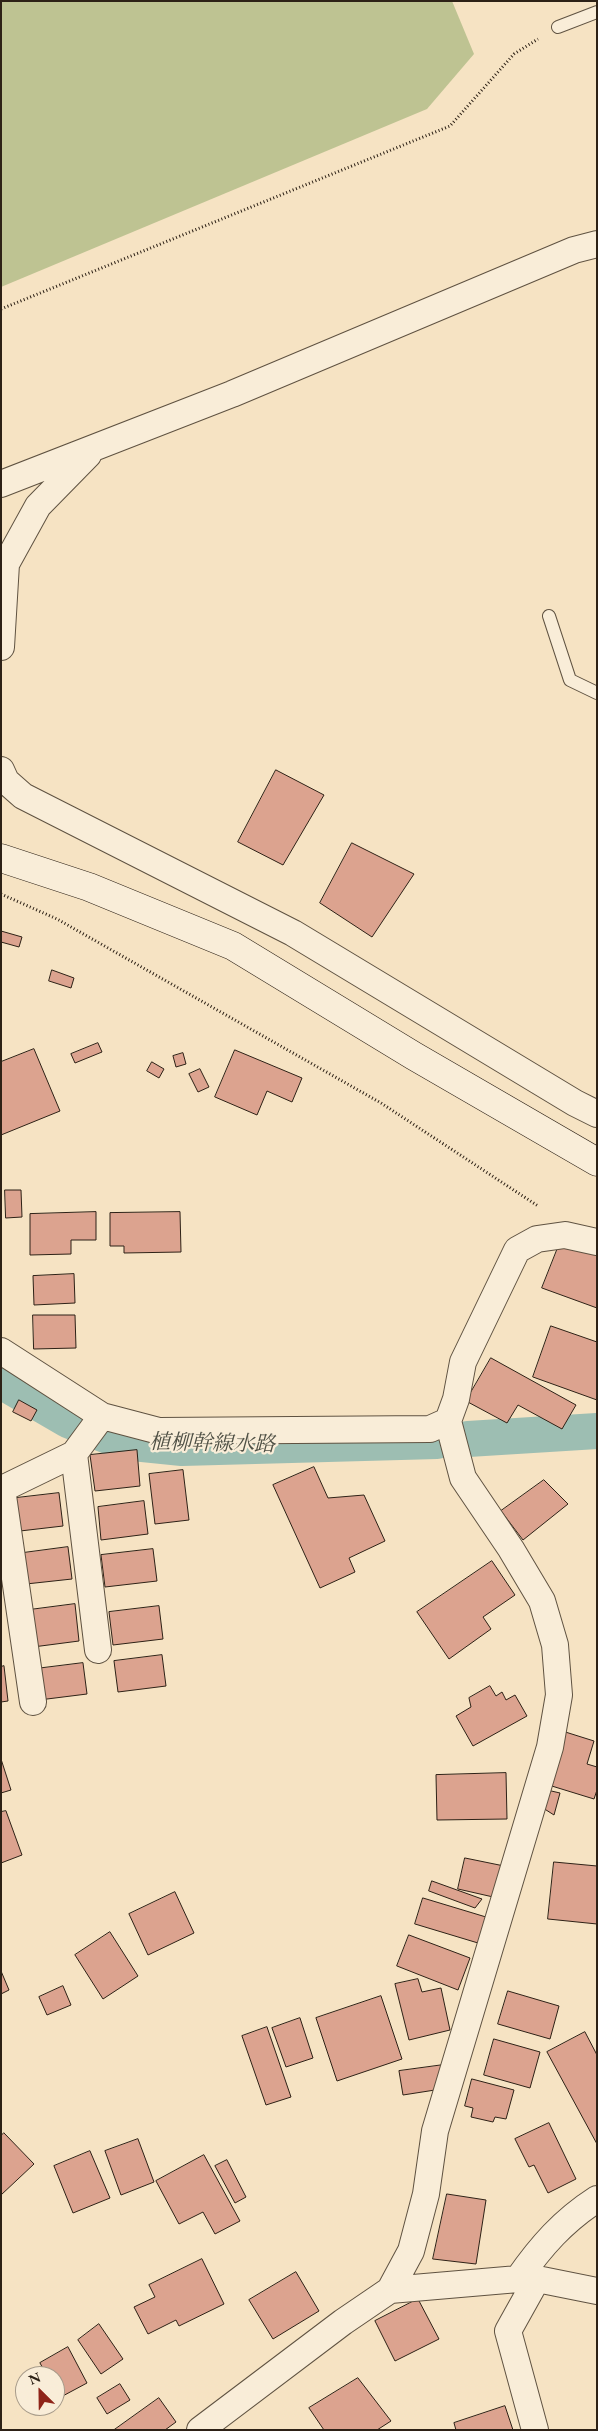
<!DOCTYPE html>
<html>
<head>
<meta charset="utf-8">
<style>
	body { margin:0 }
	#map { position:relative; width:598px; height:2431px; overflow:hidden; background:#f6e3c3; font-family:"EB Garamond",serif }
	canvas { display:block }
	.frame { position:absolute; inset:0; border:2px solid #2d2116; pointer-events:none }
	.north { position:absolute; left:15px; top:2366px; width:50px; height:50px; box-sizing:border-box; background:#f9edd8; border:1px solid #a79b8a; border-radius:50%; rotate:337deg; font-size:14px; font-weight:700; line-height:20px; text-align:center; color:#2d2116 }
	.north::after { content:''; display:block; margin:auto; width:18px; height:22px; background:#8f2418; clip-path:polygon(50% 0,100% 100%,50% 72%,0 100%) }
</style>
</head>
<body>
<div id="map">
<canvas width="598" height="2431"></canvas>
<div class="frame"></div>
<div class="north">N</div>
</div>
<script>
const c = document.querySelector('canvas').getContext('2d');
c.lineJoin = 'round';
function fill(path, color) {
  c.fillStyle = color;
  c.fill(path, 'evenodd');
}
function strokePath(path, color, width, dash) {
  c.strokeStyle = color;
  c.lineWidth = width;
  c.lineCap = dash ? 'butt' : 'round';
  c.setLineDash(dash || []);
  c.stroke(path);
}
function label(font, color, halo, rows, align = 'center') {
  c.font = font + ' "EB Garamond","Noto Serif JP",serif';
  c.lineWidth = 4.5;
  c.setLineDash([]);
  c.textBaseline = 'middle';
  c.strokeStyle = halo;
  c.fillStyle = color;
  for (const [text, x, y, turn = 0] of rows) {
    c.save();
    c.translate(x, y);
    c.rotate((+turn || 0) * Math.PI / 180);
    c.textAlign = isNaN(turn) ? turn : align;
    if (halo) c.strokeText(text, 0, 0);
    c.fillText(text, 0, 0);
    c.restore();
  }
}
fill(new Path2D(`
	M1,1H452L474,54L427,109L1,287Z`), '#bec392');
strokePath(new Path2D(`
	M1,1381L68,1420L123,1442L182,1448L437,1441
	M468,1439L597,1431`), '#9dbeb2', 36);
const building = new Path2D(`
	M276,770L324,795L283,865L238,842Z
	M352,843L414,874L372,937L320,903Z
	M1,931L22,937L19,947L1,942Z
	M52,970L74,978L71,988L49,981Z
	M98,1043L102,1052L75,1063L71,1054Z
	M34,1049L60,1111L1,1135V1062Z
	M235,1050L302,1078L292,1102L267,1091L257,1115L215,1097Z
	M183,1053L186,1064L176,1067L173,1056Z
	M152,1062L164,1069L159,1078L147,1071Z
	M200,1069L209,1087L198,1092L189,1074Z
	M5,1190H21L22,1217L6,1218Z
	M96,1212V1240H71V1254L30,1255V1214Z
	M180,1212L181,1252L124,1253V1246H110V1213Z
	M561,1240L597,1253V1308L542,1288Z
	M74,1274L75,1303L34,1305L33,1276Z
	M33,1315H75L76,1348L34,1349Z
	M551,1326L597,1342V1400L533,1377Z
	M491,1358L576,1405L562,1429L518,1405L507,1423L466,1401Z
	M19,1400L37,1410L31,1421L13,1412Z
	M137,1450L140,1486L95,1491L90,1455Z
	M314,1467L328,1498L364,1495L385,1541L349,1558L355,1572L320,1588L273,1485Z
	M183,1470L189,1520L155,1524L149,1474Z
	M544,1480L568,1504L523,1540L501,1511Z
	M59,1493L63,1526L20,1531L16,1498Z
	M144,1501L148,1534L101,1540L98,1507Z
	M68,1547L72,1579L26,1584L23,1553Z
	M153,1549L157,1581L105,1587L101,1555Z
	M492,1561L515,1595L483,1617L491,1629L449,1659L417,1612Z
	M75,1604L79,1641L33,1647L29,1610Z
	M159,1606L163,1639L113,1645L109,1612Z
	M162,1655L166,1686L118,1692L114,1661Z
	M83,1663L87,1694L39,1700L35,1669Z
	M4,1666L8,1701L1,1702V1667Z
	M490,1686L496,1696L502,1692L506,1700L515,1695L527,1716L473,1746L456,1716L471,1707L469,1698Z
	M559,1730L594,1741L587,1764L597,1767V1790L594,1799L542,1783Z
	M1,1759L11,1790L1,1793Z
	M506,1773L507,1819L437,1820L436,1775Z
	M547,1790L560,1793L554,1815L543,1808Z
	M6,1811L22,1855L1,1863V1812Z
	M465,1858L509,1867L502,1899L458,1889Z
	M554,1862L597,1866V1924L548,1919Z
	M432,1881L482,1899L475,1908L429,1891Z
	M175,1892L194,1933L148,1955L129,1914Z
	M423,1898L486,1917L478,1943L415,1924Z
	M110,1932L138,1976L103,1999L75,1955Z
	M409,1935L470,1958L458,1990L397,1966Z
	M1,1971L9,1990L1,1994Z
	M418,1979L422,1992L441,1988L450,2030L409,2040L395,1984Z
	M63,1986L71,2005L47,2015L39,1997Z
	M508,1991L559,2006L550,2039L498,2024Z
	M381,1996L402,2059L337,2081L316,2018Z
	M300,2018L313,2058L286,2067L272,2028Z
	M267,2027L291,2097L266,2105L242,2036Z
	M585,2032L597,2055V2144L547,2052Z
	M494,2039L540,2052L530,2088L484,2075Z
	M443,2065L435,2090L403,2095L399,2071Z
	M472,2079L514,2090L506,2119L495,2117L493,2122L471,2117L473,2108L465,2106Z
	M549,2123L576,2179L548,2193L534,2165L529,2167L515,2139Z
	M4,2133L34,2164L1,2195V2136Z
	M138,2139L154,2182L121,2195L105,2151Z
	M90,2151L110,2198L73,2213L54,2166Z
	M204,2155L240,2221L215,2234L203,2212L179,2224L156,2181Z
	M227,2160L246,2197L235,2203L215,2166Z
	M447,2194L486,2200L476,2264L433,2259Z
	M202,2259L224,2304L179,2326L176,2320L148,2334L134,2307L155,2297L149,2285Z
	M296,2272L319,2311L273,2339L249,2300Z
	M418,2299L439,2339L395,2361L375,2321Z
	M99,2324L123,2359L101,2374L78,2340Z
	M68,2347L87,2383L59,2398L55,2391V2376H47L40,2363Z
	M358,2378L391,2421L377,2430H324L309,2408Z
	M120,2384L130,2400L107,2414L97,2398Z
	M159,2398L176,2422L165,2430H114Z
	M505,2406L513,2430H456L454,2423Z`);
fill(building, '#dca38f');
strokePath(building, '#2d2116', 1);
const lane = new Path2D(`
	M558,27L597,12
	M549,616L570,680L597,693`);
const street = new Path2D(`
	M1,484L232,394L574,250L597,244
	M1,647L6,564L38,506L88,455
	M1,770L6,781L23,796L293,933L575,1103L597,1114
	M1,1351L102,1416L159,1431L430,1429L448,1421L456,1399L463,1362L517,1250L537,1239L565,1235L597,1242
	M74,1454L98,1650
	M33,1702L2,1489L74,1454L102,1416
	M518,2279C541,2246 563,2221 597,2199
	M390,2290L518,2279H537L597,2291
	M200,2430L343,2322L390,2290L411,2251L426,2194L435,2131L550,1747L559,1695L555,1645L542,1601L511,1549L463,1478L448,1421
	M535,2430L508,2331L537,2279`);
const secondary = new Path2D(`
	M1,858L89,887L233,946L414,1056L597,1162`);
strokePath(lane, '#5f5241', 14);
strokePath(street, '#5f5241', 28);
strokePath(secondary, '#2d2116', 29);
strokePath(new Path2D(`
	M1,309L450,126L514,54L538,39
	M1,894L57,919L381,1103L538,1206`), '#2d2116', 3, [1, 2.5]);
strokePath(lane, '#f9edd8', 12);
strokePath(street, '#f9edd8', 26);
strokePath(secondary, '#f9edd8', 28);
label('italic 21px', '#4f5045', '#f9edd8', [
	["植柳幹線水路",212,1444,1]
]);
</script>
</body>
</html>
